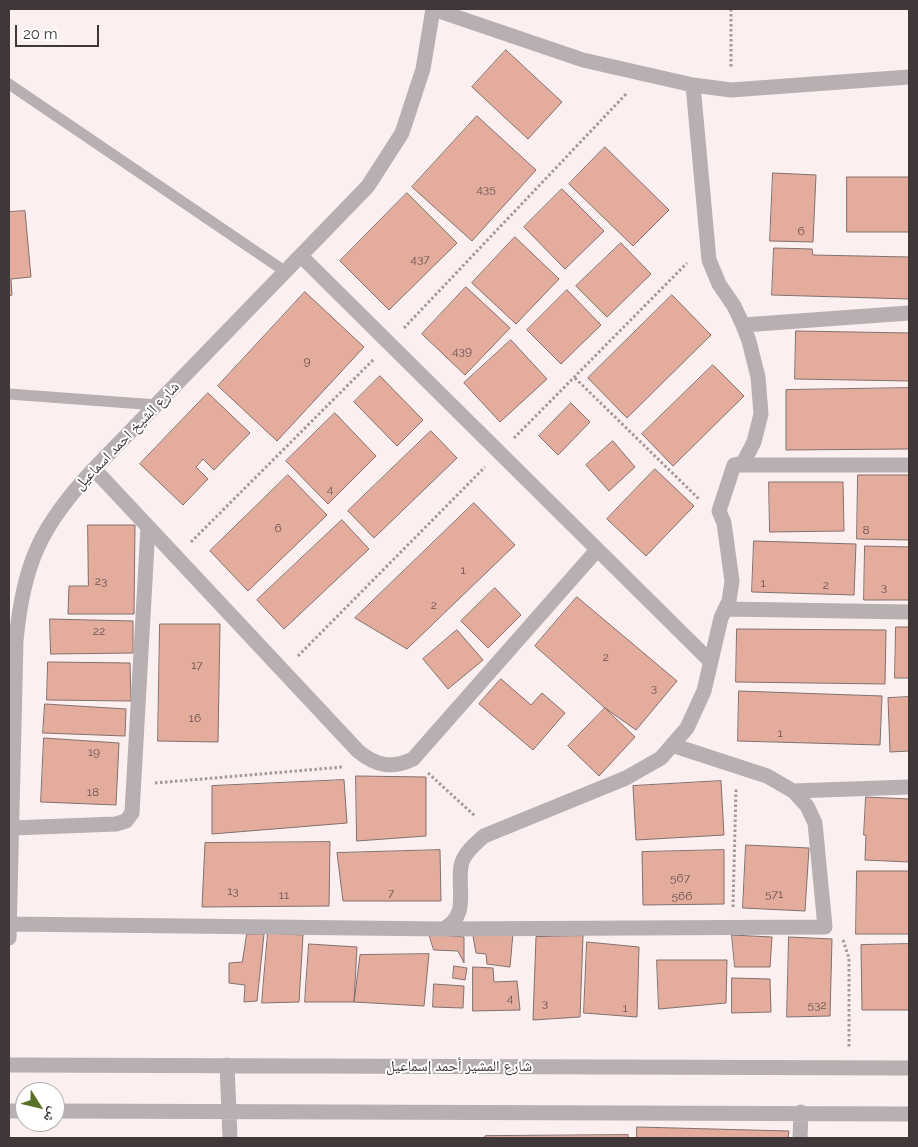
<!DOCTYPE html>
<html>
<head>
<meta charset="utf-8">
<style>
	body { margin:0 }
	#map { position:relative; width:918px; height:1147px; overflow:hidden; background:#fceff0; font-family:Raleway,"Noto Naskh Arabic",sans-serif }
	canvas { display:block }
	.frame { position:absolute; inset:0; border:10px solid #3f3738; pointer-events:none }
	.north { position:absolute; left:15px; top:1082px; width:50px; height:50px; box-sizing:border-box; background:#fff; border:1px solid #b2afaf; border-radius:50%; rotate:126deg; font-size:14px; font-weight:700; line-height:20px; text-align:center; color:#3f3738 }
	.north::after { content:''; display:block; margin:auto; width:18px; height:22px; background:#577226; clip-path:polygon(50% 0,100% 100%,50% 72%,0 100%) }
	.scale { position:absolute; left:15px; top:25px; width:84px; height:22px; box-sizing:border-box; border:2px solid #3f3738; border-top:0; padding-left:6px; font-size:15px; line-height:18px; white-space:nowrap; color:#3f3738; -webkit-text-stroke:4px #fff; paint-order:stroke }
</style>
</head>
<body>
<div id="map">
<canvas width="918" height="1147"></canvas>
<div class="frame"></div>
<div class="north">ش</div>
<div class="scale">20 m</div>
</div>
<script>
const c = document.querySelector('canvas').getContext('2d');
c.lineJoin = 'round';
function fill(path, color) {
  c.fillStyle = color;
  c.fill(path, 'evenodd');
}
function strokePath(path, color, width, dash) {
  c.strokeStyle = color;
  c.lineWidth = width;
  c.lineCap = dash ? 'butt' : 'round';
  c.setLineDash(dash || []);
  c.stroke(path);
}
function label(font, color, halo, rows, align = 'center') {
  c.font = font + ' Raleway,"Noto Naskh Arabic",sans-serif';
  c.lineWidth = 4;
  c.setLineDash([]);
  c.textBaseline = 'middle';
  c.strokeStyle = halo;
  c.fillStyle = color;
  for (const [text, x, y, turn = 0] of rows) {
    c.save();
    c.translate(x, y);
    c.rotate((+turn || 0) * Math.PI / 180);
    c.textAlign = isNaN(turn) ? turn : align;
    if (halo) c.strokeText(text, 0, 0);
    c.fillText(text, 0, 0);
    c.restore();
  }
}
const building = new Path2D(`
	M506,50L562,102L528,139L472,87Z
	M477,116L536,170L472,241L412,187Z
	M605,147L669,210L633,246L569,184Z
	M773,173L816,175L813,242L770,241Z
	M847,177H909V232H847Z
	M562,189L604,231L565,269L524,227Z
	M407,193L457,243L389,310L340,261Z
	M25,211L31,277L11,279L12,295L9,296V212Z
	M515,237L559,279L516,324L472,283Z
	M621,243L651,274L607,317L576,286Z
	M774,248L812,249L813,255L909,257V299L772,295Z
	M466,287L510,328L465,375L422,334Z
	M567,290L601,325L561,364L527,330Z
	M305,292L364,347L277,441L218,386Z
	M672,295L711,335L627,418L588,378Z
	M796,331L909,333V381L795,379Z
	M511,340L547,379L500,422L464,383Z
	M713,365L744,396L673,466L642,434Z
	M380,376L423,420L397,446L354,402Z
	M909,388V449L786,450V390Z
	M208,393L250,433L214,470L203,459L196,467L208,479L183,505L140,464Z
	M571,403L590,422L558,455L539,436Z
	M335,413L376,456L328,504L286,461Z
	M431,431L457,458L374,538L348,511Z
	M613,441L635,467L609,491L586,465Z
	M655,469L694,506L646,556L607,519Z
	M288,475L327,515L248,591L210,551Z
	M858,475H909V540L857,539Z
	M769,482H843L844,531L770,532Z
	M474,503L515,545L407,649L355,618Z
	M342,520L369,549L284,629L257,600Z
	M88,525H135L134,614H68L69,586H88Z
	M754,541L856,544L854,595L752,592Z
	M865,546L909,547V600H864Z
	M495,588L521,615L488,648L461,621Z
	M577,597L677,681L636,730L605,708L535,646Z
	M50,619L133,621V653L51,654Z
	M160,624H220L218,742L158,741Z
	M896,627H909V678H895Z
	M737,629L886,630L885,684L736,682Z
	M457,630L483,660L448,689L423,659Z
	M48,662L130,663L131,701L47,700Z
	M501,679L531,705L542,693L565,713L533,750L479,704Z
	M739,691L882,696L880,745L738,741Z
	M909,697V751L890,752L888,698Z
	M45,704L126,709L125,736L43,733Z
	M605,708L635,737L599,776L568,746Z
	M44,738L119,743L116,805L41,802Z
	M356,776L426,777V836L357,841Z
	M344,780L347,823L212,834V786Z
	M721,781L724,835L636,840L633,786Z
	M866,797L909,799V862L865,860L866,835H864Z
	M330,842L329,906L202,907L205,843Z
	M746,845L809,848L805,911L743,908Z
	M440,850L441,901H343L337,853Z
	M724,850V904L643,905L642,852Z
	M857,871H909V934H856Z
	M268,933L303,935L299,1002L262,1003Z
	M513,933L510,967L487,964L486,954L476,953L473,936Z
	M247,934H264L257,1001L244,1002L245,985L229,983V963L242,962Z
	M429,934L464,937V963L458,951L434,950Z
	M732,935L772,937L770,967H735Z
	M583,936L580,1017L533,1020L536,937Z
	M789,937L832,939L830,1016L787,1017Z
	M587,942L639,947L637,1017L584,1013Z
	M309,944L357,947L354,1002H305Z
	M909,944V1010H862L861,945Z
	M429,954L424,1006L354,1002L360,955Z
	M657,960H727L726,1003L659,1009Z
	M454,966L467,968L465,980L453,978Z
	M473,967L493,968L494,982L517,981L520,1010L473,1011Z
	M732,978L770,979L771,1012L732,1013Z
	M434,984L464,986L463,1008L433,1007Z
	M637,1127L789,1131L788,1138H637Z
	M628,1135V1138H484L485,1136Z`);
fill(building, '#e4ac9d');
strokePath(building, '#82706c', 1);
strokePath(new Path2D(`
	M731,9V69
	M404,328L627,93
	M575,378L700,500
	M514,438L687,263
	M191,542L374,359
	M298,656L485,467
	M428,773L475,816
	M155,783L343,767
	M733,907L736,789
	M843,940L849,958V1047`), '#a3999a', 3, [2.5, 2.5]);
strokePath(new Path2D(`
	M9,84L286,272
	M9,394L157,405`), '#b7afb2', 11);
strokePath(new Path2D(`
	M433,9L583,60L693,85L731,90L909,77
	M301,256L710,661
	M743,325L909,313
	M734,465H909
	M94,469L358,751C376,766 392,769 413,759L597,550
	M725,609L909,612
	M793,791L909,787
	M12,828L116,824L126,821L132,813L148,527
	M9,924L443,929C470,915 457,891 461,866C463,854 475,844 484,836L626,778L661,758L687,728L704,691L721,618L729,601L732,581L724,523L719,511L734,465L743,463L754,442L761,414L758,377L749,341L743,325L734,306L719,284L709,260L693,85
	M443,929L825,927L815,823L807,806L793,791L767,776L672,745
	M9,938L16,641C23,564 41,525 94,469L368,186L402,133L423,69L433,9
	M9,1065L909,1068
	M227,1065L230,1138
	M9,1111H25
	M55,1111L909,1114
	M800,1138L801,1112`), '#b7afb2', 15);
label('12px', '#685451', null, [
	["435",486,189],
	["6",801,231],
	["437",420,259],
	["439",462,351],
	["9",307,361],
	["4",330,489],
	["6",278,528],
	["8",866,530],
	["1",463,570],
	["23",101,581],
	["1",763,583],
	["2",826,585],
	["3",884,587],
	["2",434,605],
	["22",99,631],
	["2",606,657],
	["17",197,665],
	["3",654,688],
	["16",195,718],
	["1",780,733],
	["19",94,752],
	["18",93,792],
	["567",680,878],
	["13",233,891],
	["7",391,893],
	["571",774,894],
	["11",284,895],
	["566",682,896],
	["4",510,998],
	["3",545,1003],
	["532",817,1005],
	["1",625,1008]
]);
label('15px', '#3f3738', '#fff', [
	["شارع الشيخ احمد اسماعيل",127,436,-46],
	["شارع المشير أحمد إسماعيل",459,1066]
]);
</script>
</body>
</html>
